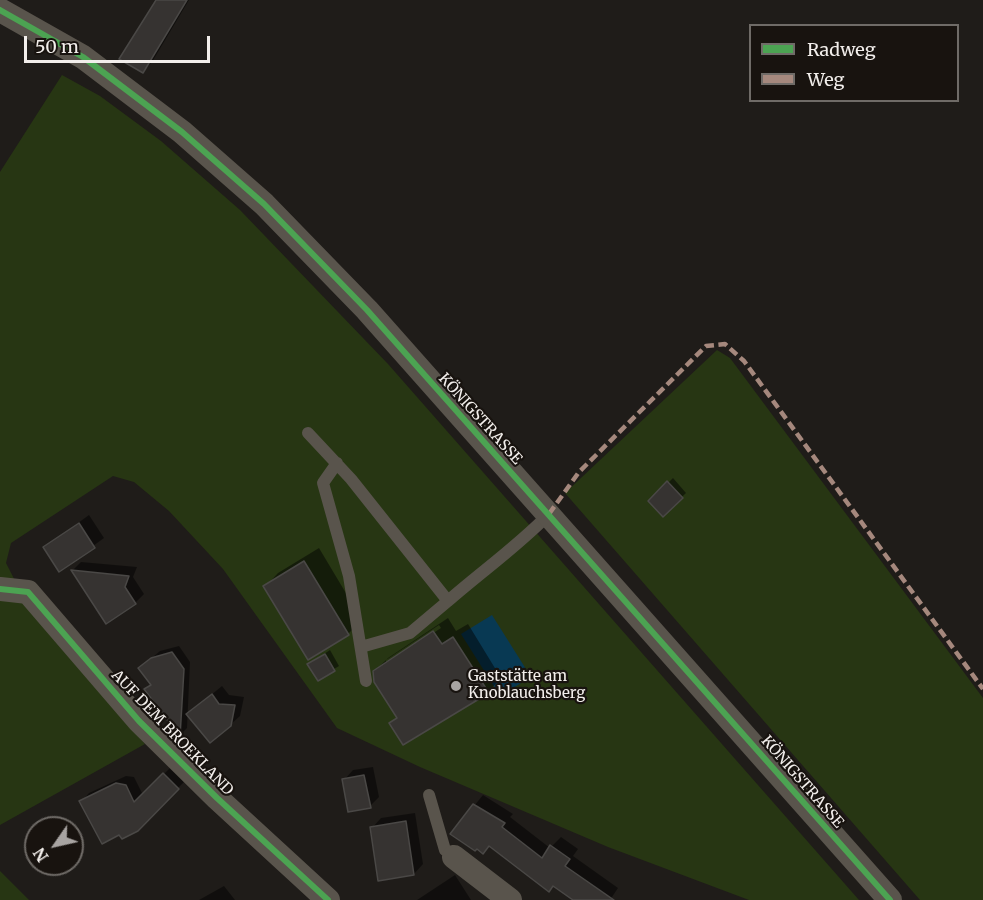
<!DOCTYPE html>
<html>
<head>
<meta charset="utf-8">
<style>
	body { margin:0 }
	#map { position:relative; width:983px; height:900px; overflow:hidden; background:#1f1c19; font-family:Merriweather,serif }
	canvas { display:block }
	.legend { position:absolute; left:749px; top:24px; width:210px; height:78px; box-sizing:border-box; background:#18130f; border:2px solid #6f6b67; margin:0; padding:8px 10px; list-style:none; font-size:18px; color:#f2eeeb }
	.legend li { display:flex; align-items:center; gap:12px; height:30px }
	.legend b { width:30px; border:2px solid #6f6b67 }
	.north { position:absolute; left:24px; top:816px; width:60px; height:60px; box-sizing:border-box; background:#18130f; border:2px solid #6f6b67; border-radius:50%; rotate:236deg; font-size:16px; font-weight:700; line-height:24px; text-align:center; color:#f2eeeb }
	.north::after { content:''; display:block; margin:auto; width:21px; height:27px; background:#a8a4a2; clip-path:polygon(50% 0,100% 100%,50% 72%,0 100%) }
	.scale { position:absolute; left:24px; top:36px; width:186px; height:27px; box-sizing:border-box; border:3px solid #f2eeeb; border-top:0; padding-left:8px; font-size:18px; line-height:21px; white-space:nowrap; color:#f2eeeb; -webkit-text-stroke:4px #18130f; paint-order:stroke }
</style>
</head>
<body>
<div id="map">
<canvas width="983" height="900"></canvas>
<ul class="legend">
<li><b style="height:8px;background:#4ca352"></b>Radweg</li>
<li><b style="height:8px;background:#a5887d"></b>Weg</li>
</ul>
<div class="north">N</div>
<div class="scale">50 m</div>
</div>
<script>
const c = document.querySelector('canvas').getContext('2d');
c.lineJoin = 'round';
function fill(path, color) {
  c.fillStyle = color;
  c.fill(path, 'evenodd');
}
function strokePath(path, color, width, dash) {
  c.strokeStyle = color;
  c.lineWidth = width;
  c.lineCap = dash ? 'butt' : 'round';
  c.setLineDash(dash || []);
  c.stroke(path);
}
function label(font, color, halo, rows, align = 'center') {
  c.font = font + ' Merriweather,serif';
  c.lineWidth = 4.5;
  c.setLineDash([]);
  c.textBaseline = 'middle';
  c.strokeStyle = halo;
  c.fillStyle = color;
  for (const [text, x, y, turn = 0] of rows) {
    c.save();
    c.translate(x, y);
    c.rotate((+turn || 0) * Math.PI / 180);
    c.textAlign = isNaN(turn) ? turn : align;
    if (halo) c.strokeText(text, 0, 0);
    c.fillText(text, 0, 0);
    c.restore();
  }
}
fill(new Path2D(`
	M62,75L100,96L161,141L240,210L388,364L859,900H749L608,847L420,767L337,728L223,569L169,511L134,482L113,476L11,543L6,563L31,612L145,744L0,825V172Z
	M717,350L730,358L983,698V900H920L565,493Z
	M0,871L29,900H0Z`), '#273613');
fill(new Path2D(`
	M492,615L531,677L500,696L461,634Z`), '#083953');
fill(new Path2D(`
	M158,0H189L152,62L143,71L121,58Z
	M673,478L686,493L663,515L650,501Z
	M89,515L104,538L60,570L45,547Z
	M319,548L362,620L348,634L308,658L265,587L278,573Z
	M81,562L137,567L133,577L144,594L135,603L73,570Z
	M448,618L456,631L468,624L501,678L488,692L391,723L398,716L374,672L388,658ZM439,625L441,628L386,664V660Z
	M179,646L190,662L187,728L180,735L146,689L152,684L140,668L160,651Z
	M330,650L339,666L318,679L309,664Z
	M222,686L229,695L244,697L240,716L230,725L188,714Z
	M172,766L186,780L137,829L81,802L89,793L126,776L134,777L143,795Z
	M373,767L379,797L370,806L344,780L353,770Z
	M483,795L513,814L510,817L550,848L561,837L578,849L573,856L618,888L610,900H576L490,845L452,833Z
	M415,813L423,864L414,874L372,828L381,818Z
	M455,875L471,900H417Z
	M224,886L235,900H199Z`), '#0007');
const building = new Path2D(`
	M156,0H187L143,73L119,59Z
	M667,481L683,498L663,517L648,501Z
	M79,523L95,548L59,572L43,547Z
	M304,561L349,635L308,660L263,586Z
	M71,570L129,576L125,587L136,604L106,624Z
	M433,631L442,644L453,637L489,693L403,745L389,723L397,718L374,682L373,671Z
	M172,652L184,669L180,737L144,689L151,685L138,668L151,658Z
	M325,654L335,671L318,681L307,664Z
	M212,694L219,704L235,705L231,726L210,743L186,714Z
	M163,773L179,789L138,831L122,839L119,835L102,844L79,801L116,783L126,785L134,802Z
	M364,775L371,808L348,812L342,779Z
	M473,804L505,823L502,827L542,858L550,845L570,859L565,866L614,900H573L553,886L549,892L489,846L483,854L477,849L475,851L450,834Z
	M406,821L414,875L378,881L370,827Z`);
fill(building, '#363331');
strokePath(building, '#4a4846', 1.5);
strokePath(new Path2D(`
	M308,433L351,479L448,601C481,572 518,546 549,514
	M337,463L323,483L349,576L366,681
	M361,647L410,633L448,601
	M429,795L445,850L454,857`), '#59544c', 12);
strokePath(new Path2D(`
	M0,10L83,57L182,132L264,204L367,310L890,900
	M0,589L28,592L139,721L217,798L328,900
	M454,857L510,900`), '#59544c', 24);
strokePath(new Path2D(`
	M549,514L579,472L706,346L725,344L744,361L983,689`), '#a5887d', 4.5, [9, 4.5]);
strokePath(new Path2D(`
	M0,10L83,57L182,132L264,204L367,310L890,900
	M0,589L28,592L139,721L217,798L328,900`), '#4ca352', 6);
for (const [x, y, r, color] of [
	[456,686,6,"#a8a4a2"]
]) {
  const dot = new Path2D();
  dot.arc(x, y, r, 0, 2 * Math.PI);
  c.fillStyle = color;
  c.fill(dot);
  strokePath(dot, '#18130f', 2);
}
label('15px', '#f2eeeb', '#18130f', [
	["KÖNIGSTRASSE",480,419,48],
	["AUF DEM BROEKLAND",172,733,46],
	["KÖNIGSTRASSE",802,782,49]
]);
label('15px', '#f2eeeb', '#18130f', [
	["Gaststätte am",468,677],
	["Knoblauchsberg",468,694]
], 'left');
</script>
</body>
</html>
